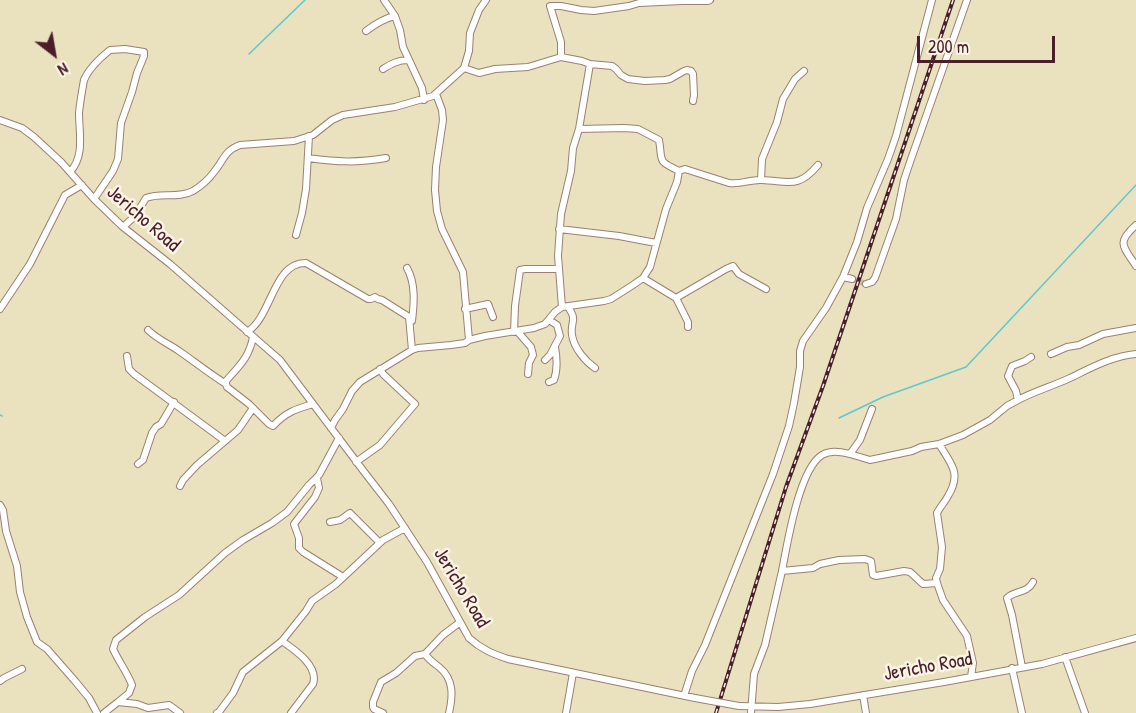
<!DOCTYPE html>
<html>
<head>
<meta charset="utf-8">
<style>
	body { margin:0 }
	#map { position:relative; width:1136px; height:713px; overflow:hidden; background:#eae1be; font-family:"Patrick Hand",sans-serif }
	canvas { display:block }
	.north { position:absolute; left:24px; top:24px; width:60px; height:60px; -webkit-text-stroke:4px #fcf5e5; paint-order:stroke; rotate:149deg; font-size:16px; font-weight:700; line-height:24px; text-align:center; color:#4a1f2b }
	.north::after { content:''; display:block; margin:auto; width:21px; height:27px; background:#4a1f2b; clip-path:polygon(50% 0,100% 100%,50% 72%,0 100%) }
	.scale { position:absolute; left:917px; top:36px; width:138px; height:27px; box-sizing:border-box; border:3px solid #4a1f2b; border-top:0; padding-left:8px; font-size:18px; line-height:21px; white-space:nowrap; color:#4a1f2b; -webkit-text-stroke:4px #fcf5e5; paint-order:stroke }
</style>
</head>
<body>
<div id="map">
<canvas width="1136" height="713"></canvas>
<div class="north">N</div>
<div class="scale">200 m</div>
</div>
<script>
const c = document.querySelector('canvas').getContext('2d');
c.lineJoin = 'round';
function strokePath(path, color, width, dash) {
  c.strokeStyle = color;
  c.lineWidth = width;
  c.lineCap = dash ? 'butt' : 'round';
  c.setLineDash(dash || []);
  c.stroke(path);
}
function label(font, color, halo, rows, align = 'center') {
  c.font = font + ' "Patrick Hand",sans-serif';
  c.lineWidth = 5;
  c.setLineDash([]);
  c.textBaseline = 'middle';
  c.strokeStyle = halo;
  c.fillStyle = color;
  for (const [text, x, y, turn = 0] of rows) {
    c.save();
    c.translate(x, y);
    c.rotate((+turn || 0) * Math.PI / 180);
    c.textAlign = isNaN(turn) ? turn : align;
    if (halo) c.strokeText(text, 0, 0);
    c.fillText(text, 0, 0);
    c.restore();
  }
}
strokePath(new Path2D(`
	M249,54L305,0
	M0,415L2,416
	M839,418L883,397L966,367L1136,185`), '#5cc9d0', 1.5);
strokePath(new Path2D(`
	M852,279L866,284`), '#cabaa1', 6, [6, 3]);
const minor = new Path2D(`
	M384,0L395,16L400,30L403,47L422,88L424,100
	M366,31C374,25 385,18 395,16
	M561,57V42L550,6H561L581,10L594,11L629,6L639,3L682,1H708L710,0
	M464,68L479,73L495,69L528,67L561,57L582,61L590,64L612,66L616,69L621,75L628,79L645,81L665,80L670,79L684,71L687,70L691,71L693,74L694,95L693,101
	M383,69C391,64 398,60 408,60
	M436,94L442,110L443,120L436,167L435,190L437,211L442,229L463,272L469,340
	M0,120L22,128L34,137L61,162L94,199L123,227L170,264L280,360L365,473L389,504L427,562L469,638C481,649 493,654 508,659L695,698
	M579,129L624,128L638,129L659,140C663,162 656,160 679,171
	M308,158C338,162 356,163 386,158
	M70,172C85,156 79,133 79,113C80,102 82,91 84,80C89,68 100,58 110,50L125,49L144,52V56L137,73L132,92L121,123L118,159L113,171L94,199
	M761,180L762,159L777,122L783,99L795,79L804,71
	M1136,225C1116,243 1123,246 1136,266
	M123,227L135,216L146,198C161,192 178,199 193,191C201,186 209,179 214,172C224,160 224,151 240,145L294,141L313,135L332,120L343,115L395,107L433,96L464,68L469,51L470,33L479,10L486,0
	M559,229L619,236L656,243
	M296,235L302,213L306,189L309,136
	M407,268C416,284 414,304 412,321
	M843,277L857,242L867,208L888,159L896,136L932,0
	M643,278L676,298L726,269L733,266L739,274L766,289
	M866,284L872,282L875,278L896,219L904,180L910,162L967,0
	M676,298L688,322V327
	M562,307L558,256L561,214L571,171L573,148L579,129L590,64
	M568,307C578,321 570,321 572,335C574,348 585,361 595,368
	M0,309L30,264L65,195L82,185
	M465,309L488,304L493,317
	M148,330C157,339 169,344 179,351C195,362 210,374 226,384L227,387L249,404L269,424L273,426C286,412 296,409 313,404
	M517,331L531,347L533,355L529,363L528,374
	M247,332C272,317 273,262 306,263L368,299H371L375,297L378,299L382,300L409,317L412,350
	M514,332L515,306L520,270L525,269H559
	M1051,354L1067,347L1079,345L1103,334L1136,328
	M127,356L129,369L134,374L225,441
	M545,360L550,355L560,336L557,325L549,320
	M549,382L554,380C558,369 557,358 555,347
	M226,384V381C239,366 249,358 253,337
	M1018,400C1035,391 1053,386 1070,378C1091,368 1112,356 1136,354
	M872,409L860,440L850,454L870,460L912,451L921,447L939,444L963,435L990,420L1007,406L1018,400L1016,391L1008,376L1012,366L1025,361L1031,357
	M331,428L335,420L343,409L352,391L360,382L412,350L418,348L451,345L465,343L469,340L485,336L534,328L545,324L555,312L562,307L604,301L611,299L633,285L643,278L650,267L666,209L677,182L679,171L685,169L729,183C740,185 751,179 762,180C789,181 798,189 818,165
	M939,444C951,464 962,473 948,496C945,502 940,507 937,513L942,547L940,569L936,578L937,583L943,600L967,636L973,663L971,677
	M356,462L380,445L415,404L383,374L380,369
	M138,464L143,460L152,433L156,427L161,424L174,402
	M317,478L319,488L315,497L294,524L299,538V548L303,552L343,577
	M180,486L183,480L197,465L238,430L253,408
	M0,505L3,510L6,531L17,566L20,592L27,617L37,642L47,649L75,681L89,698L97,713
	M330,522L340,520L350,513L380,543
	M782,571C787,545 799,469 822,455C831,450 840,452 850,454
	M282,641C295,650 319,666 313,684L291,713
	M1065,657L1085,713
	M1022,667L1012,615L1007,598C1015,590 1027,594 1033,582
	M1012,668L1022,713
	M0,681L4,678L22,669
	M863,695L866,713
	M684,696L692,671L705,645L773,474L789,426L794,403L800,367V351L803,341L826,308L843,277L852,279
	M118,702L129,693L132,685C127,672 119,662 113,649L116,640L145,617L179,595L225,553L243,540L272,523L287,512L309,485L319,475L339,438
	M739,706L778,707L810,704L944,682L1042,664L1136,638
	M104,713L118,702L137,704L148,708L169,705L180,713
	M217,713L219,712L233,693L243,672L282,641L306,611L312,601L336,584L383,540L405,528
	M383,713L374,709L373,707V702L381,682L396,673L415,656L425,654
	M449,713C453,696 454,679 439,667C434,663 429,660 425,654L443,635L459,623
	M566,713L573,673
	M751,713L754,674L765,645L782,571L813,568L820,564L839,560L865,559L871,561L873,575L876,576L904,571L910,572L923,584L937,583`);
strokePath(minor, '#9a8074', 8);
strokePath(minor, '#fff', 6);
const rail = new Path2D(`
	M716,713L786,487L823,386L953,0`);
strokePath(rail, '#4a1f2b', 4);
strokePath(rail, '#fcf5e5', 1.5, [4.5]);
const minorBridge = new Path2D(`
	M695,698L739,706`);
strokePath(minorBridge, '#9a8074', 8, []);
strokePath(minorBridge, '#fff', 6);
label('20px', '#4a1f2b', '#fcf5e5', [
	["Jericho Road",143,219,41],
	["Jericho Road",461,588,59],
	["Jericho Road",928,667,-10]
]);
</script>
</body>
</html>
